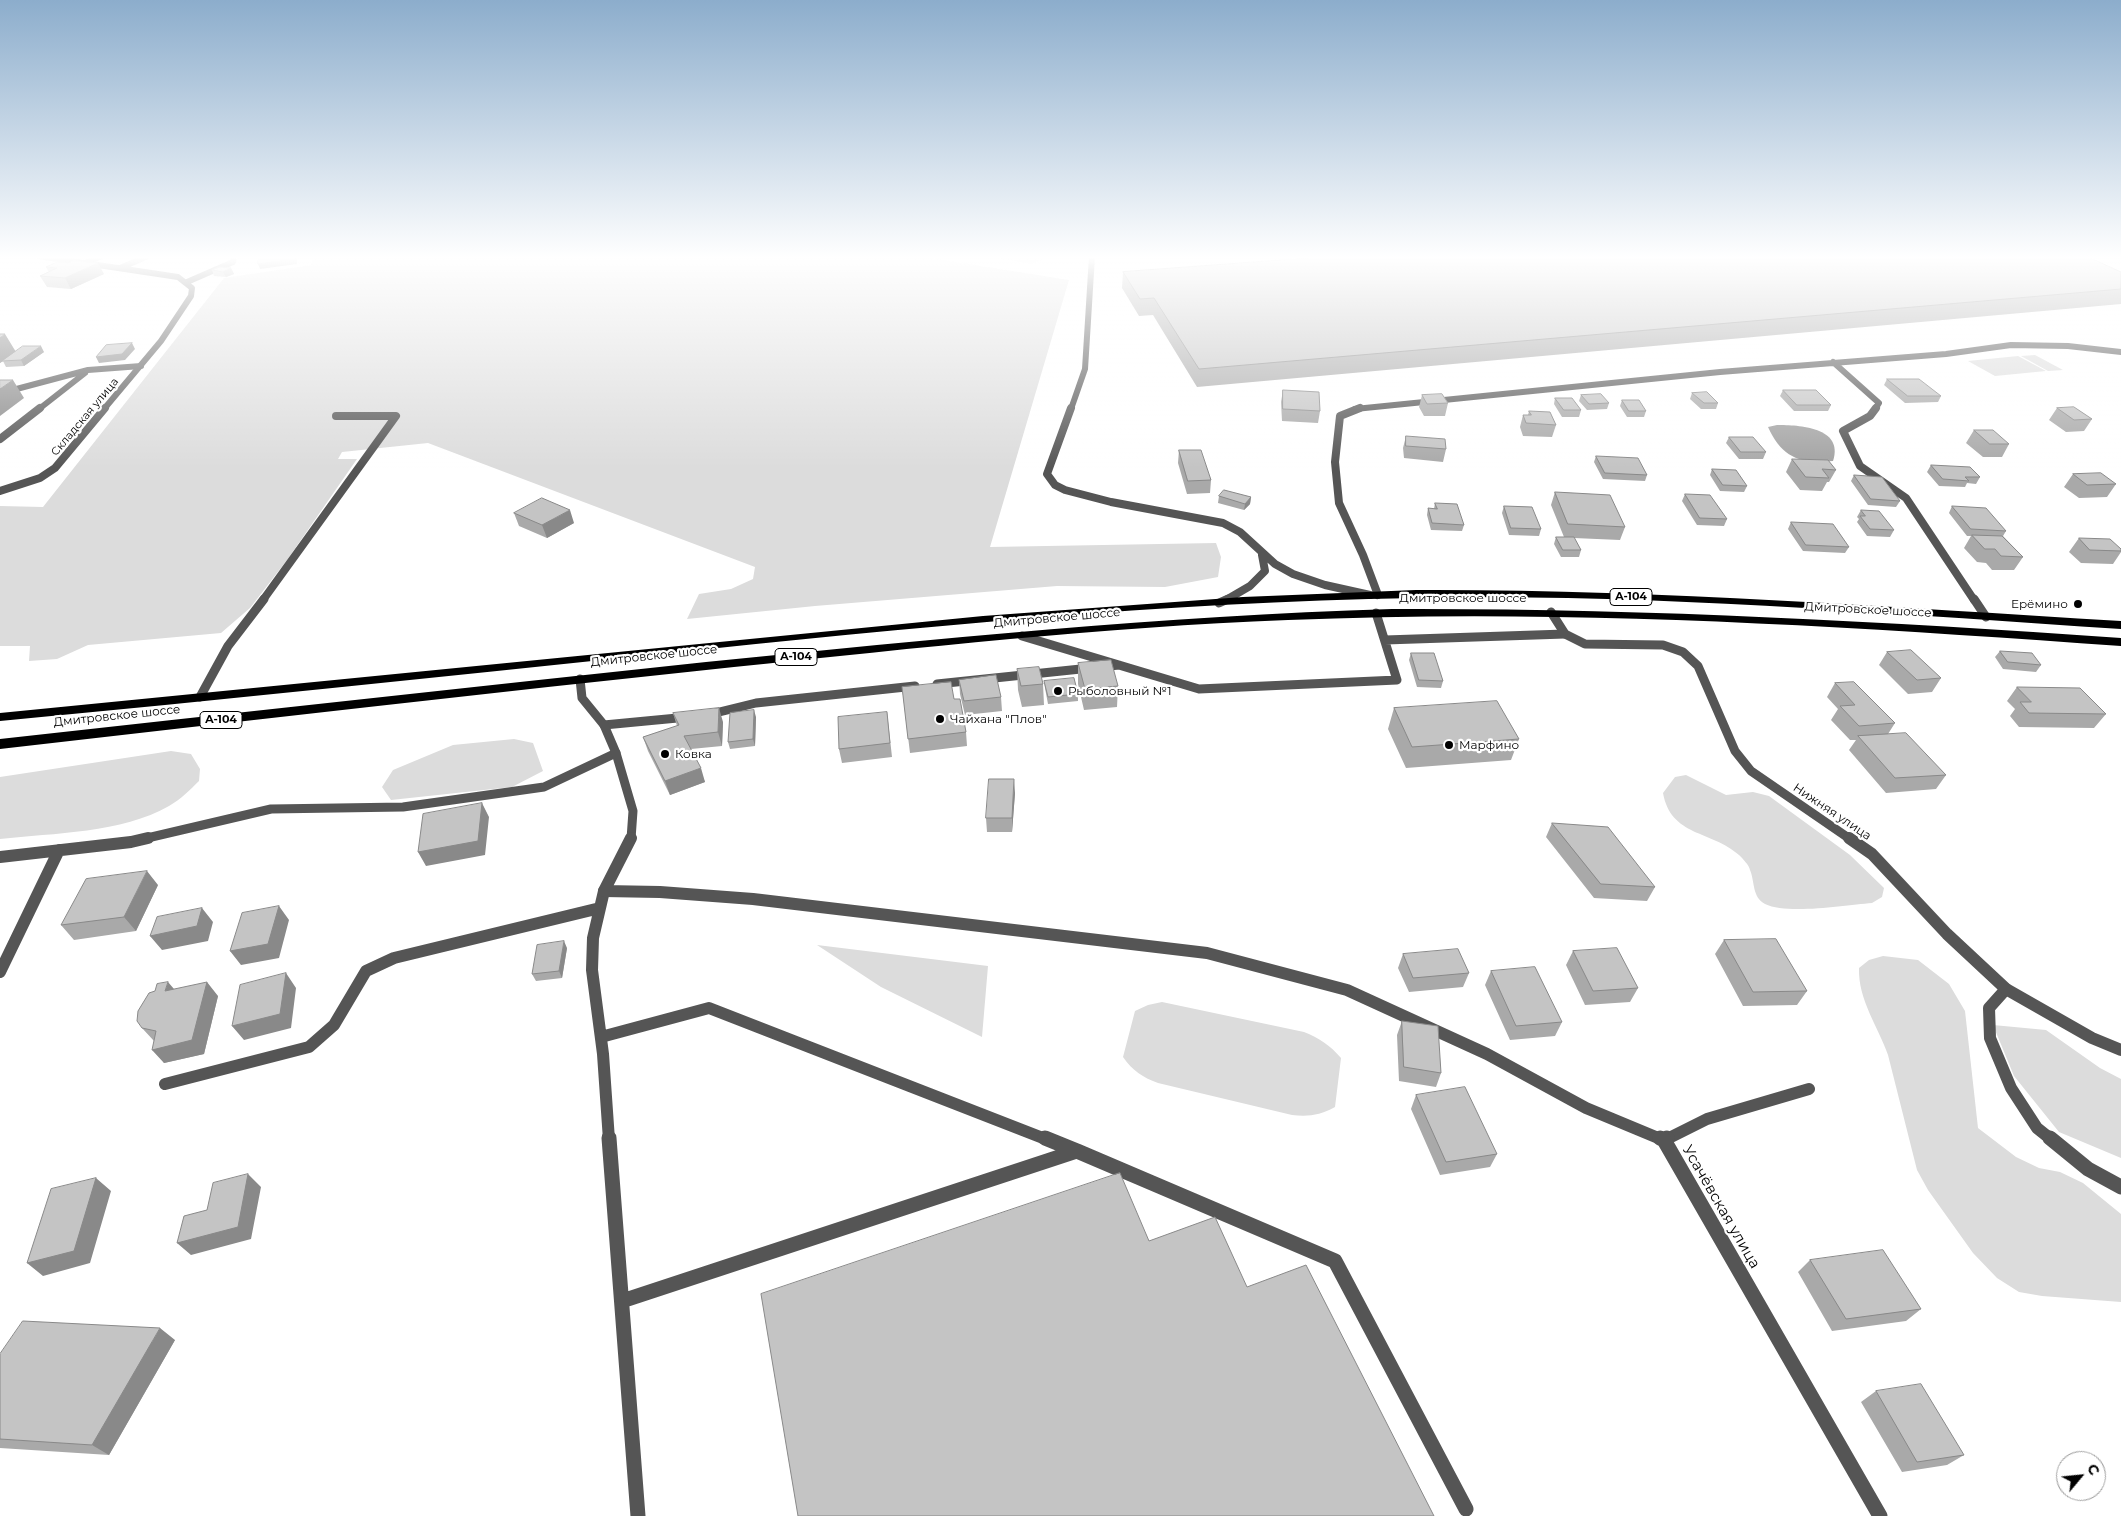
<!DOCTYPE html>
<html>
<head>
<meta charset="utf-8">
<style>
	body { margin:0 }
	#map { position:relative; width:2121px; height:1516px; overflow:hidden; background:#fff; font-family:Montserrat,sans-serif }
	canvas { display:block }
	.north { position:absolute; left:2056px; top:1451px; width:50px; height:50px; box-sizing:border-box; background:#fff; border:1px solid #999; border-radius:50%; rotate:62deg; font-size:14px; font-weight:700; line-height:20px; text-align:center; color:#000 }
	.north::after { content:''; display:block; margin:auto; width:18px; height:22px; background:#000; clip-path:polygon(50% 0,100% 100%,50% 72%,0 100%) }
</style>
</head>
<body>
<div id="map">
<canvas width="2121" height="1516"></canvas>
<div class="north">С</div>
</div>
<script>
const c = document.querySelector('canvas').getContext('2d');
c.lineJoin = 'round';
function fill(path, color) {
  c.fillStyle = color;
  c.fill(path, 'evenodd');
}
function strokePath(path, color, width, dash) {
  c.strokeStyle = color;
  c.lineWidth = width;
  c.lineCap = dash ? 'butt' : 'round';
  c.setLineDash(dash || []);
  c.stroke(path);
}
function label(font, color, halo, rows, align = 'center') {
  c.font = font + ' Montserrat,sans-serif';
  c.lineWidth = 4.5;
  c.setLineDash([]);
  c.textBaseline = 'middle';
  c.strokeStyle = halo;
  c.fillStyle = color;
  for (const [text, x, y, turn = 0] of rows) {
    c.save();
    c.translate(x, y);
    c.rotate((+turn || 0) * Math.PI / 180);
    c.textAlign = isNaN(turn) ? turn : align;
    if (halo) c.strokeText(text, 0, 0);
    c.fillText(text, 0, 0);
    c.restore();
  }
}
fill(new Path2D(`
	M312,256H918L1069,280L990,547L1216,543L1221,557L1218,577L1165,587L1057,586L815,606L687,619L699,594L731,589L753,579L755,567L428,443L342,452L338,459H357L287,560L250,608L221,633L88,645L57,659L29,661L30,646H0V506L43,507L224,278L311,265Z
	M987,256H1052L1031,264Z
	M2035,355L2063,370L2048,371L2021,356Z
	M2018,356L2046,371L1995,376L1968,361Z
	M514,739L533,743L543,771L512,787L391,800L382,787L393,770L453,745Z
	M171,751L191,754L200,769L199,781C190,790 181,799 169,806C122,833 54,833 0,839V777Z
	M1686,775L1726,795L1753,792L1769,796L1850,855L1884,888L1882,897L1872,903C1845,905 1788,915 1765,904C1752,897 1755,882 1750,870C1749,865 1743,859 1739,855C1711,830 1671,837 1663,793L1675,777Z
	M817,945L988,966L982,1037L881,987Z
	M1883,956L1918,960L1949,984L1965,1011L1978,1128L2016,1157L2039,1168L2060,1172L2083,1183L2121,1214V1302L2042,1296L2019,1292L1997,1278L1973,1253L1928,1190L1917,1170L1888,1055C1878,1026 1858,1000 1859,968L1869,960Z
	M1162,1002L1304,1032C1319,1038 1330,1045 1341,1058L1335,1107C1320,1115 1309,1117 1292,1115L1158,1083C1142,1077 1133,1071 1123,1057L1135,1011L1148,1005Z
	M1993,1025L2046,1030L2100,1068L2121,1079V1158L2059,1132L2014,1076Z`), '#dcdcdc');
fill(new Path2D(`
	M1777,425C1799,425 1844,427 1833,461C1800,464 1782,458 1768,427Z`), '#a3a3a3');
strokePath(new Path2D(`
	M85,263L102,256
	M120,268L148,256
	M187,282L233,262L234,256
	M1833,362L1879,403L1875,409
	M0,391H9L88,370L141,366
	M39,409L85,373
	M1071,409L1085,369L1092,256
	M1355,409L1720,372L1946,354L2011,345L2068,346L2121,352`), '#555', 6);
strokePath(new Path2D(`
	M1071,408L1047,474L1055,485L1065,490L1111,502L1223,523L1240,532L1275,564L1293,574L1325,585L1370,595
	M1360,408L1340,416L1335,462L1339,503L1363,555L1378,595
	M1876,408L1870,416L1843,431L1860,466L1906,498L1974,600
	M0,439L40,408
	M263,600L396,416H336
	M1226,600L1250,586L1265,571L1262,555`), '#555', 8);
strokePath(new Path2D(`
	M1974,599L1986,617
	M1219,603L1228,599
	M1022,636L1199,689L1397,680L1376,613
	M1385,640L1565,634
	M937,684L1119,665
	M200,697L228,646L264,599
	M707,715L756,703L915,686
	M604,725L688,717
	M143,839L271,809L403,807L544,787L616,753`), '#555', 9);
strokePath(new Path2D(`
	M0,857L131,842L148,838
	M604,891L593,938L592,970L603,1054L609,1140
	M0,972L59,850
	M2006,989L1989,1008L1990,1038L2011,1088L2037,1128L2052,1140
	M601,1037L709,1008L1048,1140
	M165,1084L309,1047L334,1025L366,971L394,958L600,908
	M1665,1140L1707,1119L1809,1089`), '#555', 12);
strokePath(new Path2D(`
	M609,1138L638,1516
	M1045,1138L1077,1151
	M2050,1138L2088,1169L2121,1187
	M1664,1140L1667,1138
	M622,1301L1077,1151L1335,1261L1466,1509`), '#555', 15);
strokePath(new Path2D(`
	M38,256L178,277L192,288L191,296L161,341L104,409`), '#555', 6);
strokePath(new Path2D(`
	M0,491L40,478L55,468L105,408`), '#555', 8);
strokePath(new Path2D(`
	M1551,612L1565,634L1585,644L1663,645L1683,652L1698,666L1735,751L1751,771L1850,839
	M580,679L582,698L604,725L616,753L633,811L631,839`), '#555', 9);
strokePath(new Path2D(`
	M631,838L604,891L660,892L753,899L1207,953L1347,990L1487,1054L1586,1108L1663,1140
	M1849,838L1872,854L1947,934L2006,989L2092,1038L2121,1050`), '#555', 12);
strokePath(new Path2D(`
	M1660,1138L1664,1140L1880,1516`), '#555', 15);
fill(new Path2D(`
	M1416,590C1652,589 1886,607 2121,621V629C1886,614 1652,593 1416,598C1163,602 911,628 659,654C440,677 220,700 0,721V713L983,616L1243,597Z
	M1392,609C1636,608 1878,621 2121,638V646C1844,626 1566,608 1288,620C1102,627 918,648 734,667C489,693 244,721 0,749V739C235,713 470,687 706,662C934,639 1162,616 1392,609Z`), '#000');
fill(new Path2D(`
	M46,267L104,274L71,289L47,287L40,276L49,272Z
	M231,268L234,274L226,277L214,276L212,270Z
	M1123,272H2121V304L1197,387L1153,315L1139,316L1122,288Z
	M0,334L15,351L44,352L24,366L6,367L3,361L0,363Z
	M1887,379L1941,396L1938,402L1905,403L1884,385Z
	M1283,390L1320,411L1318,423L1282,421L1281,402Z
	M1783,390L1831,405L1828,411H1794L1780,396Z
	M1692,393L1718,403L1716,409H1701L1690,399Z
	M1422,395L1448,403L1445,416H1424L1419,407Z
	M1581,395L1609,403L1607,409L1587,410L1579,401Z
	M1555,398L1581,410L1579,417H1562L1554,404Z
	M1622,400L1646,411L1644,417H1627L1620,406Z
	M2057,408L2092,419L2084,431L2066,432L2049,420Z
	M1529,411L1556,425L1552,437L1523,436L1520,427L1523,415H1528Z
	M1974,430L2009,444L2002,457H1983L1966,443Z
	M1406,436L1446,449L1443,462L1404,458L1403,448Z
	M1729,437L1766,452L1763,459H1739L1726,443Z
	M1179,450L1211,480L1210,493L1187,494L1178,463Z
	M1596,456L1647,475L1645,481L1603,479L1594,462Z
	M1792,459L1836,470L1829,482H1827L1822,491L1800,490L1786,472Z
	M1931,465L1980,477L1976,484L1967,483L1965,487L1939,486L1927,472Z
	M1712,469L1747,486L1744,492L1720,491L1710,475Z
	M2073,474L2116,484L2107,497L2079,498L2064,487Z
	M1854,475L1900,501L1896,507L1868,505L1851,481Z
	M1555,492L1625,527L1620,540L1574,538L1581,550L1579,557H1561L1554,544L1556,537H1564L1551,505Z
	M1685,494L1727,519L1724,526L1697,525L1682,501Z
	M1219,496L1251,497L1250,504L1244,510L1218,503Z
	M1435,503L1464,525L1462,531L1431,530L1427,515L1428,508L1434,509Z
	M1504,506L1541,529L1539,536L1509,535L1502,513Z
	M1952,506L2006,531L2003,536L2023,557L2014,570H1992L1986,563L1977,562L1964,548L1971,536H1967L1949,513Z
	M1861,510L1894,530L1890,537L1867,536L1857,522L1859,519L1857,517Z
	M514,513L574,523L547,538L519,526Z
	M1791,522L1849,547L1845,553L1803,551L1788,529Z
	M2079,538L2121,549V552L2113,564L2081,563L2069,552Z
	M2000,651L2041,665L2036,672L2003,669L1995,657Z
	M1887,652L1941,678L1932,692L1908,694L1879,665Z
	M1411,653L1443,681L1441,688L1417,687L1409,660Z
	M1078,663L1118,686L1117,707L1084,710L1078,684Z
	M1017,669L1043,684L1044,705L1022,707L1018,690Z
	M959,680L1001,697L1002,711L965,715L960,694Z
	M1044,681L1078,694V701L1048,704L1045,688Z
	M1835,683L1895,723L1888,734L1946,775L1936,789L1886,793L1849,750L1856,740H1850L1831,720L1838,709L1827,697Z
	M902,687L954,699L966,732L967,746L910,753Z
	M2017,687L2106,714L2094,728L2019,727L2010,716L2015,709L2007,701Z
	M1394,708L1519,739L1511,760L1406,768L1388,729Z
	M887,712L892,757L842,763L839,749Z
	M673,713L723,722L722,746L691,749L705,782L670,795L648,751L643,737L677,726Z
	M756,717L755,746L730,749L728,742Z
	M1015,793L1012,832H987L986,818Z
	M1552,823L1655,887L1647,901L1594,898L1546,837Z
	M158,885L136,931L74,940L61,925Z
	M1724,940L1807,991L1797,1005L1743,1006L1715,954Z
	M567,948L562,978L536,981L532,974Z
	M1573,951L1638,988L1630,1002L1585,1005L1566,965Z
	M1403,954L1469,973L1463,987L1409,992L1398,968Z
	M1491,971L1562,1022L1555,1036L1510,1040L1485,985Z
	M174,989L218,996L204,1054L164,1063L154,1041L142,1028Z
	M1402,1021L1441,1073L1436,1087L1399,1081L1397,1035Z
	M1416,1095L1497,1154L1490,1167L1440,1175L1411,1109Z
	M1810,1260L1921,1309L1906,1321L1832,1331L1798,1272Z
	M175,1340L109,1455L0,1448V1354Z
	M1876,1391L1964,1455L1947,1465L1902,1472L1861,1402Z`), '#a9a9a9');
fill(new Path2D(`
	M295,256H297V264L260,269L258,264Z
	M98,263L104,274L71,289L65,278Z
	M231,268L234,274L226,277L223,272Z
	M5,334L16,352L0,363V338Z
	M132,343L135,349L125,360L99,363L96,357Z
	M41,346L44,352L24,366L21,360Z
	M13,380L24,398L0,416V389Z
	M1251,497L1250,504L1244,510L1245,504Z
	M570,510L574,523L547,538L542,525Z
	M719,708L723,722L722,746L718,732Z
	M754,710L756,717L755,746L753,739Z
	M701,768L705,782L670,795L665,781Z
	M1014,779L1015,793L1012,832V818Z
	M482,803L489,817L485,855L426,866L418,852Z
	M147,871L158,885L136,931L124,917Z
	M279,906L289,920L279,958L241,965L230,951Z
	M202,908L213,922L208,941L162,950L150,936Z
	M564,941L567,948L562,978L559,971Z
	M286,973L296,988L291,1028L244,1040L232,1026Z
	M168,982L180,996L165,991Z
	M207,982L218,996L204,1054L164,1063L152,1050Z
	M248,1174L261,1187L251,1239L191,1255L177,1243Z
	M96,1178L111,1191L90,1263L43,1276L27,1263Z
	M160,1328L175,1340L109,1455L92,1445Z`), '#898989');
const building = new Path2D(`
	M259,256H295V259L258,264Z
	M1335,256H2086L2121,272V289L1199,369L1154,298L1140,299L1123,272Z
	M73,261L98,263L65,278L40,276L57,268L46,267L57,262L68,263Z
	M220,267L231,268L223,272L212,270Z
	M0,334H5L0,338Z
	M132,343L122,354L96,357L106,345Z
	M23,346H41L21,360L2,361Z
	M1887,379H1919L1941,396H1908Z
	M0,380H13L0,389Z
	M1283,390L1319,392L1320,411L1283,409Z
	M1783,390H1816L1831,405H1797Z
	M1707,392L1718,403H1704L1692,393Z
	M1442,394L1448,403L1427,404L1422,395Z
	M1601,394L1609,403L1589,404L1581,395Z
	M1555,398H1572L1581,410H1564Z
	M1622,400H1639L1646,411H1629Z
	M2074,407L2092,419L2074,420L2057,408Z
	M1529,411L1550,412L1556,425L1526,423L1523,415H1531Z
	M1974,430H1993L2009,444H1990Z
	M1406,436L1445,439L1446,449L1406,446Z
	M1729,437H1753L1766,452H1741Z
	M1179,450H1201L1211,480L1188,481Z
	M1596,456L1638,458L1647,475L1605,473Z
	M1792,459L1828,460L1836,470L1822,469L1829,478L1806,477Z
	M1931,465L1970,467L1980,477H1965L1969,481L1943,479Z
	M1712,469L1736,470L1747,486L1723,485Z
	M2101,473L2116,484L2087,485L2073,474Z
	M1854,475L1882,477L1900,501L1871,499Z
	M1224,490L1251,497L1245,504L1219,496Z
	M1555,492L1610,495L1625,527L1568,524Z
	M1685,494L1710,495L1727,519L1700,518Z
	M542,498L570,510L542,525L514,513Z
	M1435,503L1457,504L1464,525L1432,523L1428,508L1437,509Z
	M1504,506L1532,507L1541,529L1511,528Z
	M1952,506L1986,508L2006,531L1971,529Z
	M1861,510L1879,511L1894,530L1870,529L1860,516H1865Z
	M1791,522L1833,524L1849,547L1806,545Z
	M1972,535L2002,536L2023,557L2001,556L1995,549H1985Z
	M1556,537H1574L1581,550H1563Z
	M2079,538L2110,539L2121,549V551L2090,550Z
	M1911,650L1941,678L1917,680L1887,652Z
	M2000,651L2032,653L2041,665L2008,662Z
	M1411,653H1434L1443,681L1419,680Z
	M1111,660L1118,686L1085,689L1078,663Z
	M1039,667L1043,684L1021,686L1017,669Z
	M996,675L1001,697L964,701L959,680Z
	M1074,678L1078,694L1048,697L1044,681Z
	M951,682L954,699H960L966,732L908,739L902,687Z
	M1854,682L1895,723L1859,726L1840,706L1855,705L1835,683Z
	M2017,687L2080,688L2106,714L2029,713L2020,702H2031Z
	M1497,701L1519,739L1412,747L1394,708Z
	M719,708L718,732L684,736L701,768L665,781L643,737L679,725L673,713Z
	M754,710L753,739L728,742L730,713Z
	M887,712L890,743L839,749L838,717Z
	M1906,733L1946,775L1895,778L1858,736Z
	M989,779H1014L1012,818H986Z
	M482,803L478,841L418,852L423,814Z
	M1552,823L1608,827L1655,887L1601,884Z
	M147,871L124,917L61,925L86,879Z
	M279,906L268,944L230,951L242,913Z
	M202,908L197,926L150,936L157,917Z
	M1776,939L1807,991L1753,992L1724,940Z
	M564,941L559,971L532,974L537,945Z
	M1617,948L1638,988L1593,991L1573,951Z
	M1458,949L1469,973L1413,978L1403,954Z
	M1535,967L1562,1022L1516,1026L1491,971Z
	M286,973L280,1014L232,1026L240,985Z
	M168,982L165,991L207,982L192,1040L152,1050L156,1031L142,1028L137,1021L138,1011L149,993L155,991L157,984Z
	M1402,1021L1438,1026L1441,1073L1404,1067Z
	M1465,1087L1497,1154L1446,1162L1416,1095Z
	M1120,1173L1149,1241L1215,1217L1247,1287L1306,1265L1434,1516H798L761,1294Z
	M248,1174L238,1227L177,1243L184,1216L207,1210L213,1183Z
	M96,1178L74,1251L27,1263L51,1189Z
	M1883,1250L1921,1309L1846,1319L1810,1260Z
	M23,1321L160,1328L92,1445L0,1439V1354Z
	M1921,1384L1964,1455L1917,1462L1876,1391Z`);
fill(building, '#c4c4c4');
strokePath(building, '#898989', 1);
const sky = c.createLinearGradient(0, 0, 0, 468);
sky.addColorStop(0, '#8cadcc');
sky.addColorStop(0.55, '#fff');
sky.addColorStop(1, '#ffffff00');
c.fillStyle = sky;
c.fillRect(0, 0, 2121, 468);
for (const [x, y, r, color] of [
	[2078,604,5,"#000"],
	[1058,691,5,"#000"],
	[940,719,5,"#000"],
	[1449,745,5,"#000"],
	[665,754,5,"#000"]
]) {
  const dot = new Path2D();
  dot.arc(x, y, r, 0, 2 * Math.PI);
  c.fillStyle = color;
  c.fill(dot);
  strokePath(dot, '#fff', 2);
}
label('11px', '#000', '#fff', [
	["Складская улица",85,417,-50]
]);
for (const [x, y, w] of [
	[1631,597,42],
	[796,657,42],
	[221,720,42]
]) {
  const box = new Path2D();
  box.roundRect(x - w / 2, y - 8.5, w, 17, 4);
  c.fillStyle = '#fff';
  c.fill(box);
  strokePath(box, '#000', 1);
}
label('bold 11px', '#000', null, [
	["А-104",1631,597],
	["А-104",796,657],
	["А-104",221,720]
]);
label('12px', '#000', '#fff', [
	["Дмитровское шоссе",1463,598],
	["Дмитровское шоссе",1868,610,3],
	["Дмитровское шоссе",1057,618,-5],
	["Дмитровское шоссе",654,656,-6],
	["Дмитровское шоссе",117,716,-6],
	["Нижняя улица",1832,812,34]
]);
label('12px', '#000', '#fff', [
	["Ерёмино",2068,604,"right"],
	["Рыболовный №1",1068,691],
	["Чайхана \"Плов\"",950,719],
	["Марфино",1459,745],
	["Ковка",675,754]
], 'left');
label('15px', '#000', '#fff', [
	["Усачёвская улица",1721,1207,60]
]);
</script>
</body>
</html>
